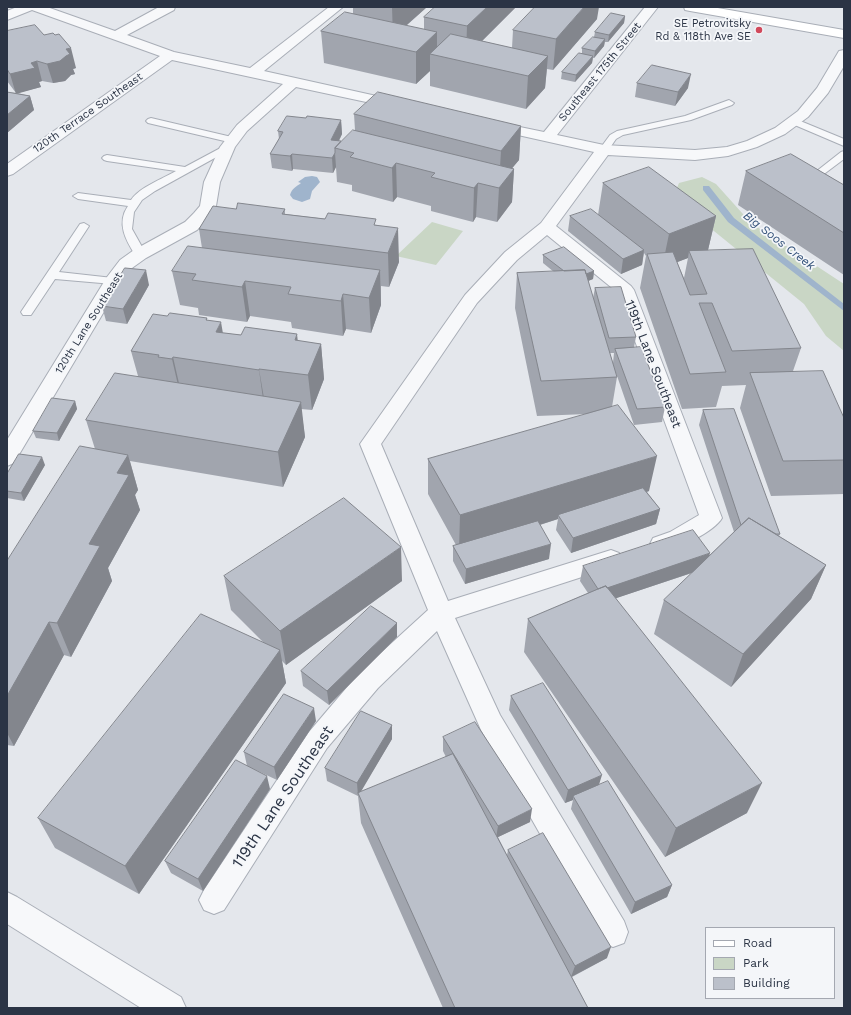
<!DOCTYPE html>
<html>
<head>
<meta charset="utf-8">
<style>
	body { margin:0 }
	#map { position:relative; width:851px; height:1015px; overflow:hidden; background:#e4e7ec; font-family:"Work Sans",sans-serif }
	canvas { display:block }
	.frame { position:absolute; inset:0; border:8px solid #2b3445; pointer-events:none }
	.legend { position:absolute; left:705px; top:927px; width:130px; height:72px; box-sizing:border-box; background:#f4f6f9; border:1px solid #a4a8b1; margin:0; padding:5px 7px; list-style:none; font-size:12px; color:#2b3445 }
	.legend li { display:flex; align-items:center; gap:8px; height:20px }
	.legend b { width:20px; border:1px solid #a4a8b1 }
</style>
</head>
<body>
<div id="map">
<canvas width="851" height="1015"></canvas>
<div class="frame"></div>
<ul class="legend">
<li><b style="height:5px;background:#fff"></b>Road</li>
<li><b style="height:11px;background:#c9d6c5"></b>Park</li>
<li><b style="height:11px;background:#bbc0ca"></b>Building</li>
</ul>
</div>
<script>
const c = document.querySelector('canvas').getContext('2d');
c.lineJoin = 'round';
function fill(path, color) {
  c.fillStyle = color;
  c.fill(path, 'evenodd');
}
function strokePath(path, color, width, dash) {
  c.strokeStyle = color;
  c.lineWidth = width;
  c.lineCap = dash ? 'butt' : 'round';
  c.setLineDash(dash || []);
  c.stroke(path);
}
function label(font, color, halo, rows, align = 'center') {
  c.font = font + ' "Work Sans",sans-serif';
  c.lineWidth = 3.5;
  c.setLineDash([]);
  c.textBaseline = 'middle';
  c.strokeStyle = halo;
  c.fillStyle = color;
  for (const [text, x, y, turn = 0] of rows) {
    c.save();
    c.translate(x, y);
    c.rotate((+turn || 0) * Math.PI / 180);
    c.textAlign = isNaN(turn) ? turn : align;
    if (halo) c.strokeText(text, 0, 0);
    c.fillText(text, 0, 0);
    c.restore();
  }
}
fill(new Path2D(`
	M702,177L716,184L751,223L844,284V351L826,336L804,304L688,210L675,193L679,183Z
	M432,222L463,231L436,265L396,256Z`), '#c9d6c5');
fill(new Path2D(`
	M312,176L317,177L320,182L312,191L310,199L302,202L293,199L290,195C292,188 296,187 301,183L298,182L305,177Z`), '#9fb4cc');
fill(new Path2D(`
	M703,186H709L734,218L844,304V311L728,222L703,190Z`), '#9fb4cc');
const lane = new Path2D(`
	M729,100L734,103L732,105L691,120L623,135L616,139L607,152H601L599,150L610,135L617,131L685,116Z
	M151,118L236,138L238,140L233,143L148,123L146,121L148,119Z
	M793,118L844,139V146L790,123L788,121L790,119Z
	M228,144L231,145L233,147L231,149L155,191L142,200L134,212L132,229L146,254L144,256H136C126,241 116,223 128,206L78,199L73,196L78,193L131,200C140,187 162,179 176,171L107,161L104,160L102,158L104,156L107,155L185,167Z
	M844,151V159L824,174L844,187V195L840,194L813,174L841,152Z
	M84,223L89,226L59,272L113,278L117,279L119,281L117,283L113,284L55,279L31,315H23L21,312L80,224Z`);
const street = new Path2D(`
	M17,7H47L115,31L159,7H175L174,10L127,35L174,52L250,68L329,7H343L264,71L399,101L404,102L406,105L404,108L399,109L296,87L247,131L235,147L220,182L216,206L206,221L197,230L146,258L132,268L121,283L14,463L7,466V440L107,277L120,260L134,250L185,222L194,213L200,206L204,182L220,147L237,125L283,84L172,60L13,174L7,176V164L160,56L32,10L7,20V11Z
	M645,7H658L557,135L604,145L695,150L727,147L747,141L775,128L798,111L817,88L839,51L844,50V66L828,93L808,117L785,134L757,147L728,156L695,160L608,155L556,226L631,286L634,290L722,518C715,531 677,550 662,552C659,553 656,551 653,550L650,544L653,538L670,532L699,515L617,292L547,235L517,260L477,303L381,444L448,601L611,550L619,553L622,559L619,565L455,618L500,715L624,921L628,932L624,943L613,947L602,943L481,730L437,631L378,688L327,748L224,910L214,914L204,910L199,900L204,890L309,732L360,672L428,610L360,444L465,295L505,252L541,223L594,152L491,129L486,128L484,125L486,122L491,121L544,132Z
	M7,892L17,897L181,997L186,1008H141L7,924Z`);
const secondary = new Path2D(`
	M684,7H712L844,30V38L690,11L685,10Z`);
strokePath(lane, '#a9aeb7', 2);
strokePath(street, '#a9aeb7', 2);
strokePath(secondary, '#a9aeb7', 2);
fill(lane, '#f7f8fa');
fill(street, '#f7f8fa');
fill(secondary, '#fff');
fill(new Path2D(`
	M353,7H427L406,26L424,30V17L516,7L482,41L512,48L513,30L597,19L553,70L547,69L545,88L526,109L430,86V71L416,84L324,63L321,31L353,14Z
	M625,16L624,23L608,42H605L604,46L594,58H593L592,63L575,82L561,79L562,72L582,53V48L594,37L595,32Z
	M7,31L44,35L76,68L73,69L75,74L71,75L65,81L53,83L42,81L39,82L41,87L17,93L30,96L34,110L7,133V92L16,93L7,81Z
	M637,83L688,88L675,106L635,97Z
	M354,114L521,126L519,160L512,168L514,169L512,202L497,222L476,217L473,222L431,211V206L397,197L393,202L352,191V185L337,182L336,167L333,173L293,169L292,171L272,168L270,154L279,139L278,131L306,118L341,120L342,134L339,141L341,142L355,130Z
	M746,171L844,185V275L738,205Z
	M603,183L716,216L708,250L801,348L793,371L844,418V494L771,496L740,408L746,385L722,386L716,407L682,409L640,288L646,256L644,253L642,265L621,274L568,231L570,216L598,215ZM688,258L684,278L677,262Z
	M236,209H285V214L377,225L399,262L389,287L381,286V305L371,333L346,329L343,336L292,328L291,322L250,316L247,322L199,315L198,308L180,305L172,271L202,248L199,229Z
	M543,255L594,271L593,279L588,281L593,298L595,288L636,337L634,347L665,407L662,422L634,425L616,373L617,377L612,407L649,491L647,492L660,509L656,524L571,553L556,530L558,519L540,525L549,559L465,584L453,561V546L456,545L428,494V459L587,414L537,416L515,308L517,273L554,272L543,263ZM610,353H614L613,363Z
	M149,285L127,324L106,321L102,306Z
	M167,316L207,318V320L223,333L241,335L298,341L321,344L324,379L312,410L301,409L305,437L283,487L130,461L138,490L135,495L140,510L108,568L112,581L71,657L64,655L14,746L7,745V561L95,449L86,420L138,376L131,351Z
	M75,401L77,409L59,441L36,438L33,431Z
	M703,410L780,534L779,536L826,565L811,599L731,687L654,634L664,600L692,573L616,598L747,813L665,857L524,652L528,619L588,593L580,581L583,566L709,556L734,532L699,425Z
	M45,465L24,501L7,498V474Z
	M224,576L402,581L286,665L282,661L286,683L139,894L55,848L38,818L263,642L231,610Z
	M397,637L329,705L303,686L301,671Z
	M511,696L599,784L672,885L667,897L631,914L571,809L573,800L565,803L509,710Z
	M316,721L277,780L247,766L244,752Z
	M392,725V739L360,792L446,757L443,751V737L530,822L498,837L507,855L508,850L607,958L572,977L588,1008H443L361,823L358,796L327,781L325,768Z
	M270,789L203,891L171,873L165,861Z`), '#a1a5ae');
fill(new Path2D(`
	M392,7H427L393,37Z
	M487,7H516L466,57L467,26Z
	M584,7H599L597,19L553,70L556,39Z
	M625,16L624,23L608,42L609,35Z
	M437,32V55L430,54V71L416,84V52Z
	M605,39L604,46L594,58L595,51Z
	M71,48L76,68L73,69L75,74L71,75L65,81L53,83L47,64L66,49Z
	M548,56L545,88L526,109L528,76Z
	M593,56L592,63L575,82L576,75Z
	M37,61L42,81L39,82L41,87L16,94L10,74L31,63Z
	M691,74L688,88L675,106L678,92Z
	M30,96L34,110L7,133V115Z
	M341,120L342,134L332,154L331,140Z
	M521,126L519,160L499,184L501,151Z
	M335,153L336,167L333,173L332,158Z
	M292,154L293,169L292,171L290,156Z
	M396,163L397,197L393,202L392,168Z
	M514,169L512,202L497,222L499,188Z
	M478,183L476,217L473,222L474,188Z
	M716,216L708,250L689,251L688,258L662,268L669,234Z
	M398,228L399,262L389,287L388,253Z
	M644,250L642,265L621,274L623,259Z
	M146,270L149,285L127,324L123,309Z
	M380,270L381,305L371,333L369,298Z
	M594,271L593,279L573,287L574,279Z
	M245,281L250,316L247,322L242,287Z
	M343,294L346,329L343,336L341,301Z
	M221,322L227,357L216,332Z
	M297,334L301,369L295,340Z
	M321,344L324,379L312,410L308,375Z
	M173,357L181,392L180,394L172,359Z
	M259,369L265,404L264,406L259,370Z
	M75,401L77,409L59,441L57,433Z
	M301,402L305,437L283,487L278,452Z
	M128,455L138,490L135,495L140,510L108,568L112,581L71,657L57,623L117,473Z
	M657,456L649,491L560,518L558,515V519L459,550L460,515Z
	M42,457L45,465L24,501L21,493Z
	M660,509L656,524L571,553L573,538Z
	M551,544L549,559L465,584L466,569Z
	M401,547L402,581L286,665L280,631Z
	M710,553L706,568L596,605L599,590Z
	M826,565L811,599L731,687L743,654Z
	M49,622L64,655L14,746L7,733V696Z
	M397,623V637L329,705L327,691Z
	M280,650L286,683L139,894L125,866Z
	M314,708L316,721L277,780L274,767Z
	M392,725V739L359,795L358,793V796L357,783Z
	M602,775L598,788L573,796V800L565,803L568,790Z
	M267,776L270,789L203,891L198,879Z
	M762,783L747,813L665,857L676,828Z
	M532,809L530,822L496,838L498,826Z
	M672,885L667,897L631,914L635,902Z
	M611,947L607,958L571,977L575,966Z`), '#83868d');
const building = new Path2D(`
	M435,7H487L467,26L424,17Z
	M535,7H584L556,39L513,30Z
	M345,12L437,32L416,52L321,31Z
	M611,13L625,16L609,35L595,32Z
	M35,25L44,35L53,33L55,35L59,34L71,48L66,49L70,54L66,56L60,61L47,64L37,61L31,63L35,68L10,74L7,69V31Z
	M451,34L548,56L528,76L430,54Z
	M593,37L605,39L595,51L582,48Z
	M579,53L593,56L576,75L562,72Z
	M652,65L691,74L678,92L637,83Z
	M7,92L30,96L7,115Z
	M378,92L521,126L501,151L354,114Z
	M287,116L306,118L307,116L341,120L331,140L341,141L335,148V153L332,158L292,154L290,156L270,154L283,132L278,131Z
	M353,130L514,169L499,188L478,183L474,188L431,177L435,173L396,163L392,168L350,157L354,153L335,148Z
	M791,154L844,185V233L746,171Z
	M649,167L716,216L669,234L603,183Z
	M238,203L285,209L282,214L325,219L328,213L376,219L374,225L398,228L388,253L199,229L213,206L236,209Z
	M591,209L644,250L623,259L570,216Z
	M188,246L380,270L369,298L343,294L341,301L288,294L291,287L245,281L242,287L192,280L196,274L172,271Z
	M564,247L594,271L586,274L585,270L564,271L543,255Z
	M753,249L801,348L732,351L712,303H699L726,372L690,374L647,254L673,252L690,295L707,294L689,251Z
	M125,268L146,270L123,309L102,306Z
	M585,270L617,377L541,381L517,273Z
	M621,287L636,337L609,338L595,288Z
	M170,313L207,318L206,320L221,322L216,332L241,335L245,327L297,334L295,340L321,344L308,375L259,369V370L173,357L172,359L158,357L159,355L131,351L153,314L167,316Z
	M641,347L665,407L637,409L615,349Z
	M823,371L844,418V460L783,461L750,373Z
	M115,373L301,402L278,452L86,420Z
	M52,398L75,401L57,433L33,431Z
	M618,405L657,456L460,515L428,459Z
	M734,409L780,534H776L749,518L741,525L703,410Z
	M80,446L128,455L117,473L129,475L89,544L100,546L57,623L49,622L7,696V561Z
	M19,454L42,457L21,493L7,491V474Z
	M643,488L660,509L573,538L558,515Z
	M344,498L401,547L280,631L224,576Z
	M749,518L826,565L743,654L664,600Z
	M538,521L551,544L466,569L453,546Z
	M693,530L710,553L607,588L606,586L598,589L583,566Z
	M606,586L762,783L676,828L528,619Z
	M371,606L397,623L327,691L301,671Z
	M201,614L280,650L125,866L38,818Z
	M543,683L602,775L568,790L511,696Z
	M284,694L314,708L274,767L244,752Z
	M361,711L392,725L357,783L325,768Z
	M475,722L532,809L498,826L443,737Z
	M453,754L588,1008H455L358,793Z
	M236,760L267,776L198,879L165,861Z
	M608,781L672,885L635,902L573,796Z
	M543,833L611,947L575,966L508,850Z`);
fill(building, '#bbc0ca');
strokePath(building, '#83868d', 1);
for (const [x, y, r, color] of [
	[759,30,4,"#d1495b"]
]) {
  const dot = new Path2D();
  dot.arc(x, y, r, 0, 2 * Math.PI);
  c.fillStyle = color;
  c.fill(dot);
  strokePath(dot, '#f4f6f9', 1.5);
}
label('11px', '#2b3445', '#f4f6f9', [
	["SE Petrovitsky",751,24],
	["Rd & 118th Ave SE",751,37]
], 'right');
label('11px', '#2b3445', '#f4f6f9', [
	["Southeast 175th Street",600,72,-51],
	["120th Terrace Southeast",88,113,-35],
	["120th Lane Southeast",89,323,-58]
]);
label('italic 12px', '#34527a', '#f4f6f9', [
	["Big Soos Creek",779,241,38]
]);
label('13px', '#2b3445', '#f4f6f9', [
	["119th Lane Southeast",653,364,69]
]);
label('16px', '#2b3445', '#f4f6f9', [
	["119th Lane Southeast",283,797,-56]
]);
</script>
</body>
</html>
